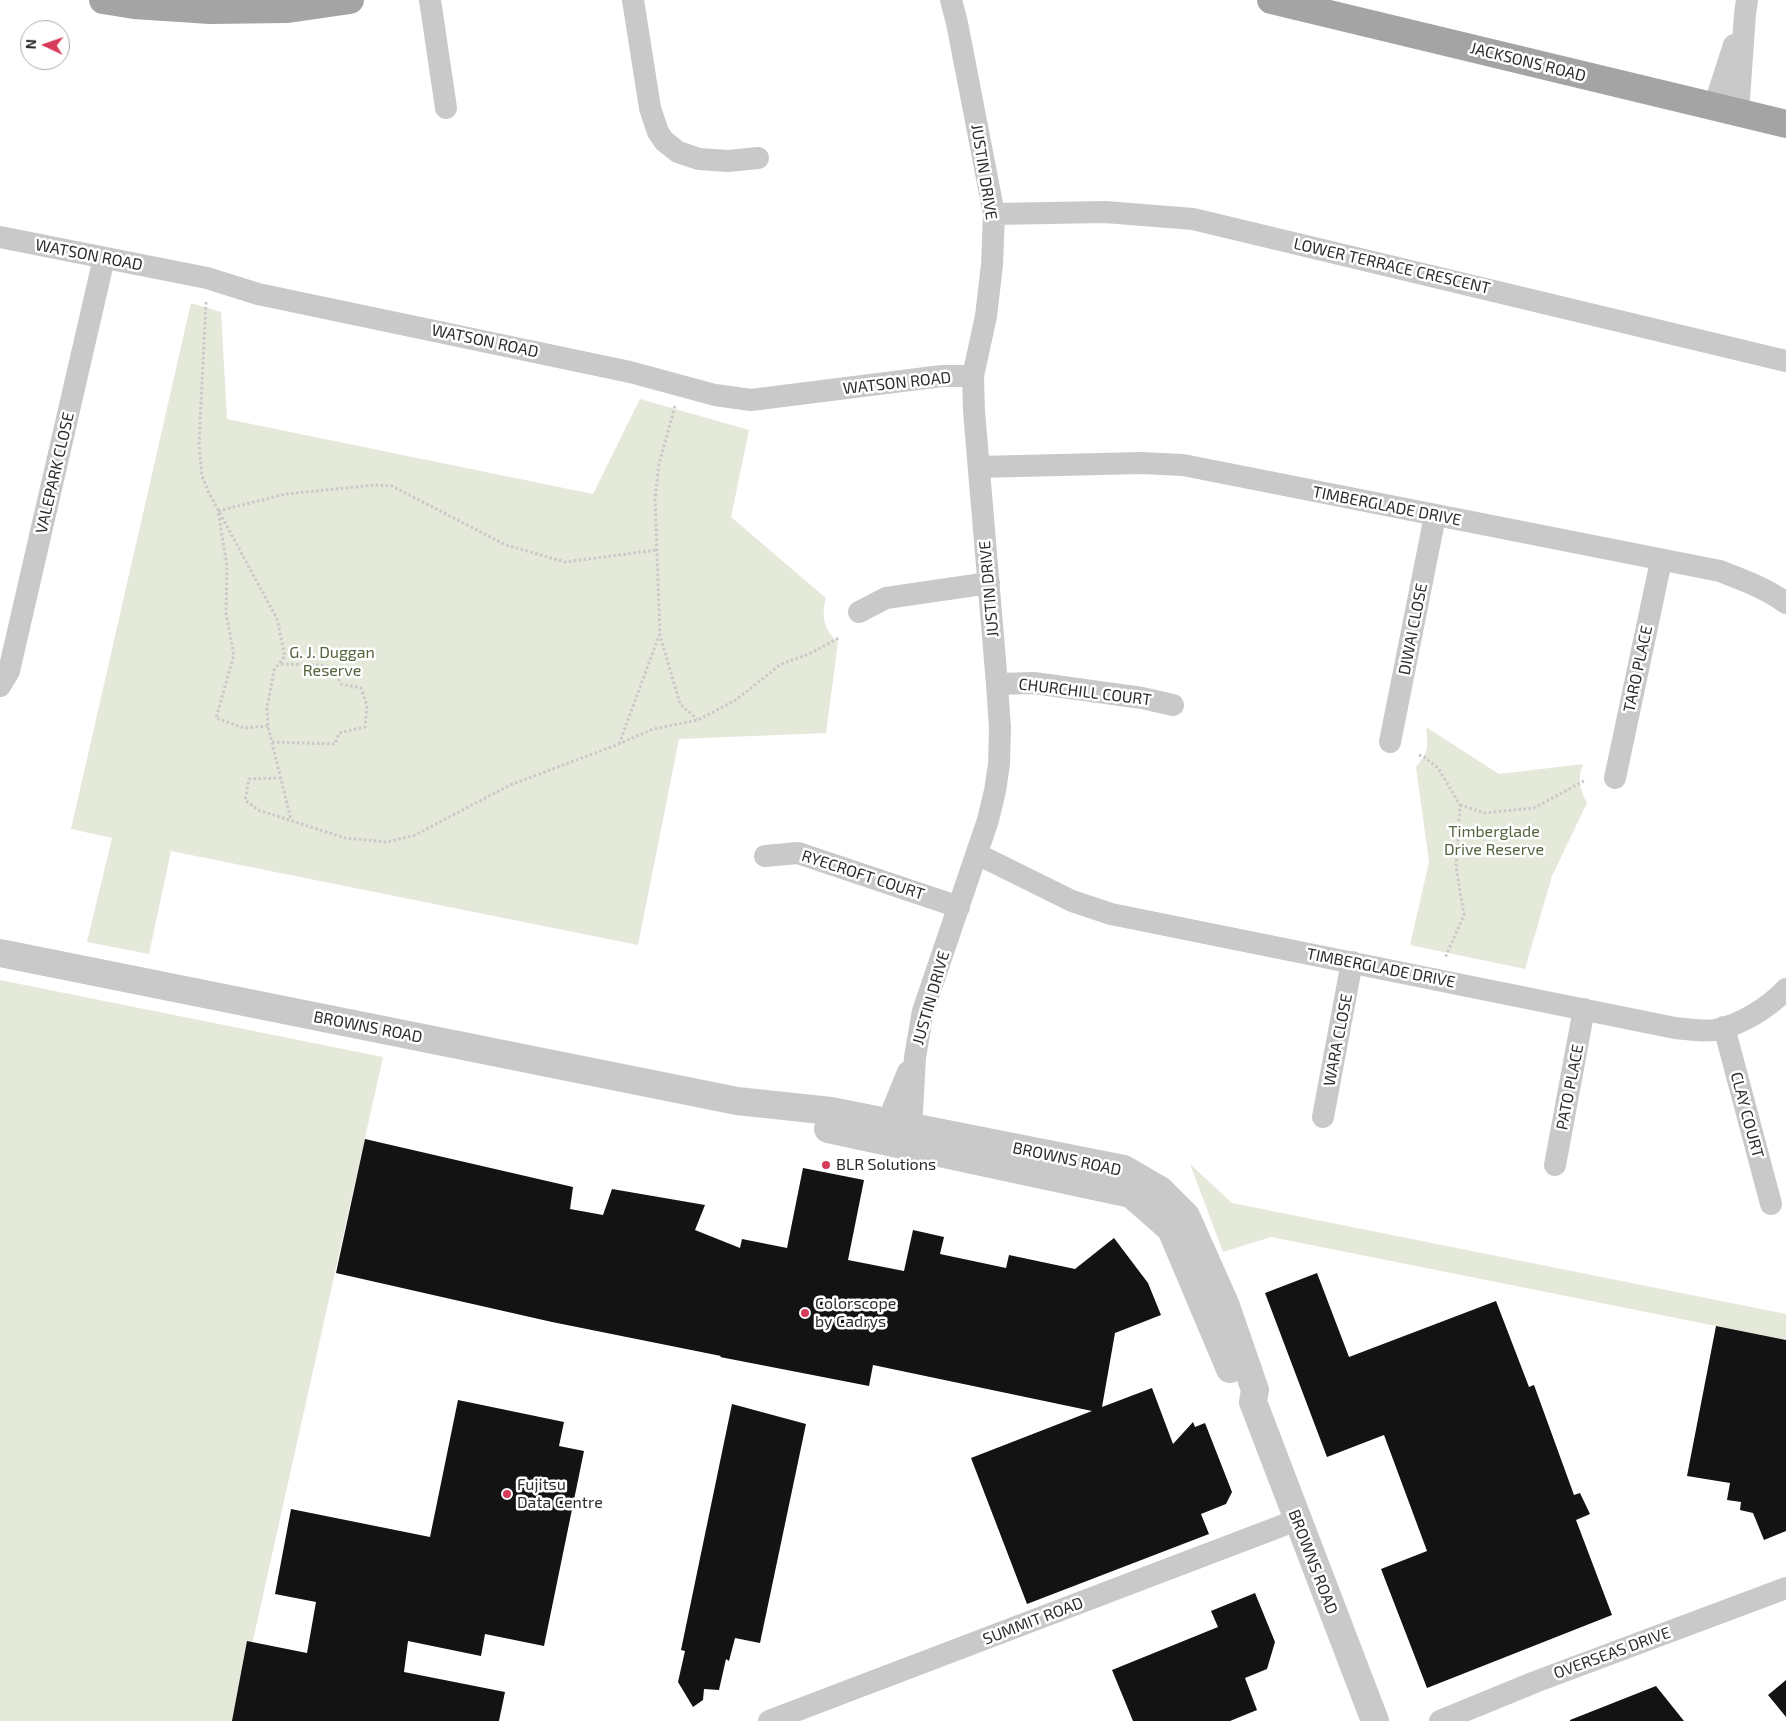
<!DOCTYPE html>
<html>
<head>
<meta charset="utf-8">
<style>
	body { margin:0 }
	#map { position:relative; width:1786px; height:1721px; overflow:hidden; background:#fff; font-family:"Exo 2",sans-serif }
	canvas { display:block }
	.north { position:absolute; left:20px; top:20px; width:50px; height:50px; box-sizing:border-box; background:#fff; border:1px solid #ababab; border-radius:50%; rotate:273deg; font-size:14px; font-weight:700; line-height:20px; text-align:center; color:#2c2c2c }
	.north::after { content:''; display:block; margin:auto; width:18px; height:22px; background:#d63b59; clip-path:polygon(50% 0,100% 100%,50% 72%,0 100%) }
</style>
</head>
<body>
<div id="map">
<canvas width="1786" height="1721"></canvas>
<div class="north">N</div>
</div>
<script>
const c = document.querySelector('canvas').getContext('2d');
c.lineJoin = 'round';
function fill(path, color) {
  c.fillStyle = color;
  c.fill(path, 'evenodd');
}
function strokePath(path, color, width, dash) {
  c.strokeStyle = color;
  c.lineWidth = width;
  c.lineCap = dash ? 'butt' : 'round';
  c.setLineDash(dash || []);
  c.stroke(path);
}
function label(font, color, halo, rows, align = 'center') {
  c.font = font + ' "Exo 2",sans-serif';
  c.lineWidth = 5;
  c.setLineDash([]);
  c.textBaseline = 'middle';
  c.strokeStyle = halo;
  c.fillStyle = color;
  for (const [text, x, y, turn = 0] of rows) {
    c.save();
    c.translate(x, y);
    c.rotate((+turn || 0) * Math.PI / 180);
    c.textAlign = isNaN(turn) ? turn : align;
    if (halo) c.strokeText(text, 0, 0);
    c.fillText(text, 0, 0);
    c.restore();
  }
}
fill(new Path2D(`
	M191,303L221,312L227,419L593,494L640,399L749,430L731,517L826,598C821,617 824,630 838,642L826,733L679,739L638,945L171,851L149,954L87,942L112,838L71,829Z
	M1426,727L1499,774L1583,764C1577,777 1580,790 1587,803L1552,876L1525,969L1410,945L1429,862L1416,767C1429,751 1428,746 1426,727Z
	M0,980L383,1057L235,1721H0Z
	M1190,1164L1232,1203L1786,1314V1340L1271,1237L1223,1252Z`), '#e4e9da');
fill(new Path2D(`
	M365,1139L573,1187L570,1209L603,1215L612,1189L705,1205L695,1230L740,1248L742,1239L787,1248L803,1168L864,1180L848,1260L904,1271L913,1230L944,1237L940,1254L1006,1268L1009,1255L1075,1269L1114,1238L1148,1283L1161,1315L1115,1333L1102,1407L1152,1388L1173,1444L1193,1422L1195,1427L1205,1423L1232,1492L1226,1504L1201,1514L1209,1534L1027,1604L971,1458L1092,1411L873,1365L869,1386L720,1357L721,1356L552,1322L336,1273Z
	M1317,1273L1349,1357L1496,1301L1529,1387L1534,1385L1574,1495L1580,1493L1590,1514L1576,1520L1612,1615L1427,1688L1381,1569L1427,1551L1384,1435L1327,1457L1265,1293Z
	M1716,1326L1786,1340V1531L1764,1540L1753,1513L1740,1510L1741,1502L1727,1500L1730,1483L1687,1476Z
	M458,1400L564,1422L559,1446L584,1451L544,1646L485,1634L481,1656L408,1641L404,1672L505,1692L499,1721H232L247,1641L307,1653L316,1602L275,1594L291,1509L430,1537Z
	M732,1404L806,1424L760,1643L735,1638L729,1661L726,1659L719,1690L704,1689L703,1700L693,1707L678,1682L685,1651L681,1650Z
	M1255,1593L1275,1642L1267,1669L1245,1678L1257,1710L1230,1721H1133L1112,1670L1218,1627L1211,1611Z
	M1786,1680V1717L1768,1695Z
	M1656,1686L1684,1721H1570V1720Z`), '#131313');
strokePath(new Path2D(`
	M206,302L199,443L202,476L209,493L277,619L285,656L274,670L267,708L268,726L291,820
	M675,406L659,464L655,499L660,635L680,704L697,719
	M268,726L244,728L216,718L234,655L226,613L227,566L218,511L286,494L376,485L392,486L506,545L565,562L657,550
	M272,742L335,744L339,733L365,727L367,706L361,688L341,684L334,668L318,665L280,664
	M619,744L659,636
	M1419,755L1424,757L1438,768L1460,805L1456,867L1464,915L1445,958
	M281,778L249,779L245,800L258,810L345,838L387,842L415,835L510,785L619,744L653,729L698,720L736,700L781,664L809,654L839,638
	M1460,805L1485,813L1534,808L1584,781`), '#c9c9c9', 3, [2.5, 2.5]);
strokePath(new Path2D(`
	M430,0L446,108
	M633,0L650,108L658,132L664,141L678,152L699,159L728,161L758,158
	M1714,107L1734,45
	M1738,113L1745,14L1747,0
	M994,214L1105,212L1193,219L1786,361
	M0,237L207,278L258,294L630,372L715,395L751,400L942,376H973
	M979,467L1141,463L1183,465L1720,571C1743,580 1766,588 1786,603
	M859,612L886,598L989,583
	M997,684L1034,683L1142,698L1173,705
	M0,686L9,671L104,258
	M1390,742L1435,516
	M1615,778L1661,561
	M977,854L1072,901L1111,914L1675,1028C1688,1029 1702,1032 1715,1030C1741,1025 1768,1008 1786,989
	M765,856L798,853L959,907
	M1724,1027L1771,1204
	M1323,1117L1352,962
	M887,1139L893,1109L908,1072
	M906,1144L912,1112L915,1057L923,1011L988,820L995,791L999,764L1000,728L997,684L974,411L973,376L986,316L992,265L994,214L957,23L951,0
	M1555,1165L1584,1009
	M769,1721L1297,1520
	M1440,1721L1535,1682L1786,1588`), '#c9c9c9', 22);
strokePath(new Path2D(`
	M0,953L737,1101L831,1111L1124,1169L1160,1190L1186,1216L1226,1306L1255,1390L1253,1402L1375,1721
	M828,1129L1131,1194L1171,1229L1230,1369`), '#c9c9c9', 28);
strokePath(new Path2D(`
	M103,0L134,5L210,10L288,9L350,0
	M1271,0L1786,124`), '#a4a4a4', 28);
for (const [x, y, r, color] of [
	[826,1165,5,"#d63b59"],
	[805,1313,5,"#d63b59"],
	[507,1494,5,"#d63b59"]
]) {
  const dot = new Path2D();
  dot.arc(x, y, r, 0, 2 * Math.PI);
  c.fillStyle = color;
  c.fill(dot);
  strokePath(dot, '#fff', 2);
}
label('16px', '#2c2c2c', '#fff', [
	["JACKSONS ROAD",1528,62,14],
	["JUSTIN DRIVE",984,172,81],
	["WATSON ROAD",89,255,11],
	["LOWER TERRACE CRESCENT",1392,266,13],
	["WATSON ROAD",485,341,12],
	["WATSON ROAD",897,383,-6],
	["VALEPARK CLOSE",55,473,-77],
	["TIMBERGLADE DRIVE",1387,506,11],
	["JUSTIN DRIVE",989,589,-95],
	["DIWAI CLOSE",1413,629,-79],
	["TARO PLACE",1638,669,-78],
	["CHURCHILL COURT",1085,692,7],
	["RYECROFT COURT",863,875,18],
	["TIMBERGLADE DRIVE",1381,968,11],
	["JUSTIN DRIVE",931,998,-74],
	["BROWNS ROAD",368,1027,11],
	["WARA CLOSE",1338,1040,-79],
	["PATO PLACE",1570,1087,-79],
	["CLAY COURT",1747,1115,75],
	["BROWNS ROAD",1067,1159,12],
	["BROWNS ROAD",1313,1562,69],
	["SUMMIT ROAD",1033,1621,-21],
	["OVERSEAS DRIVE",1612,1653,-20]
]);
label('16px', '#54633d', '#fff', [
	["G. J. Duggan",332,653],
	["Reserve",332,671],
	["Timberglade",1494,832],
	["Drive Reserve",1494,850]
]);
label('16px', '#2c2c2c', '#fff', [
	["BLR Solutions",836,1165],
	["Colorscope",815,1304],
	["by Cadrys",815,1322],
	["Fujitsu",517,1485],
	["Data Centre",517,1503]
], 'left');
</script>
</body>
</html>
